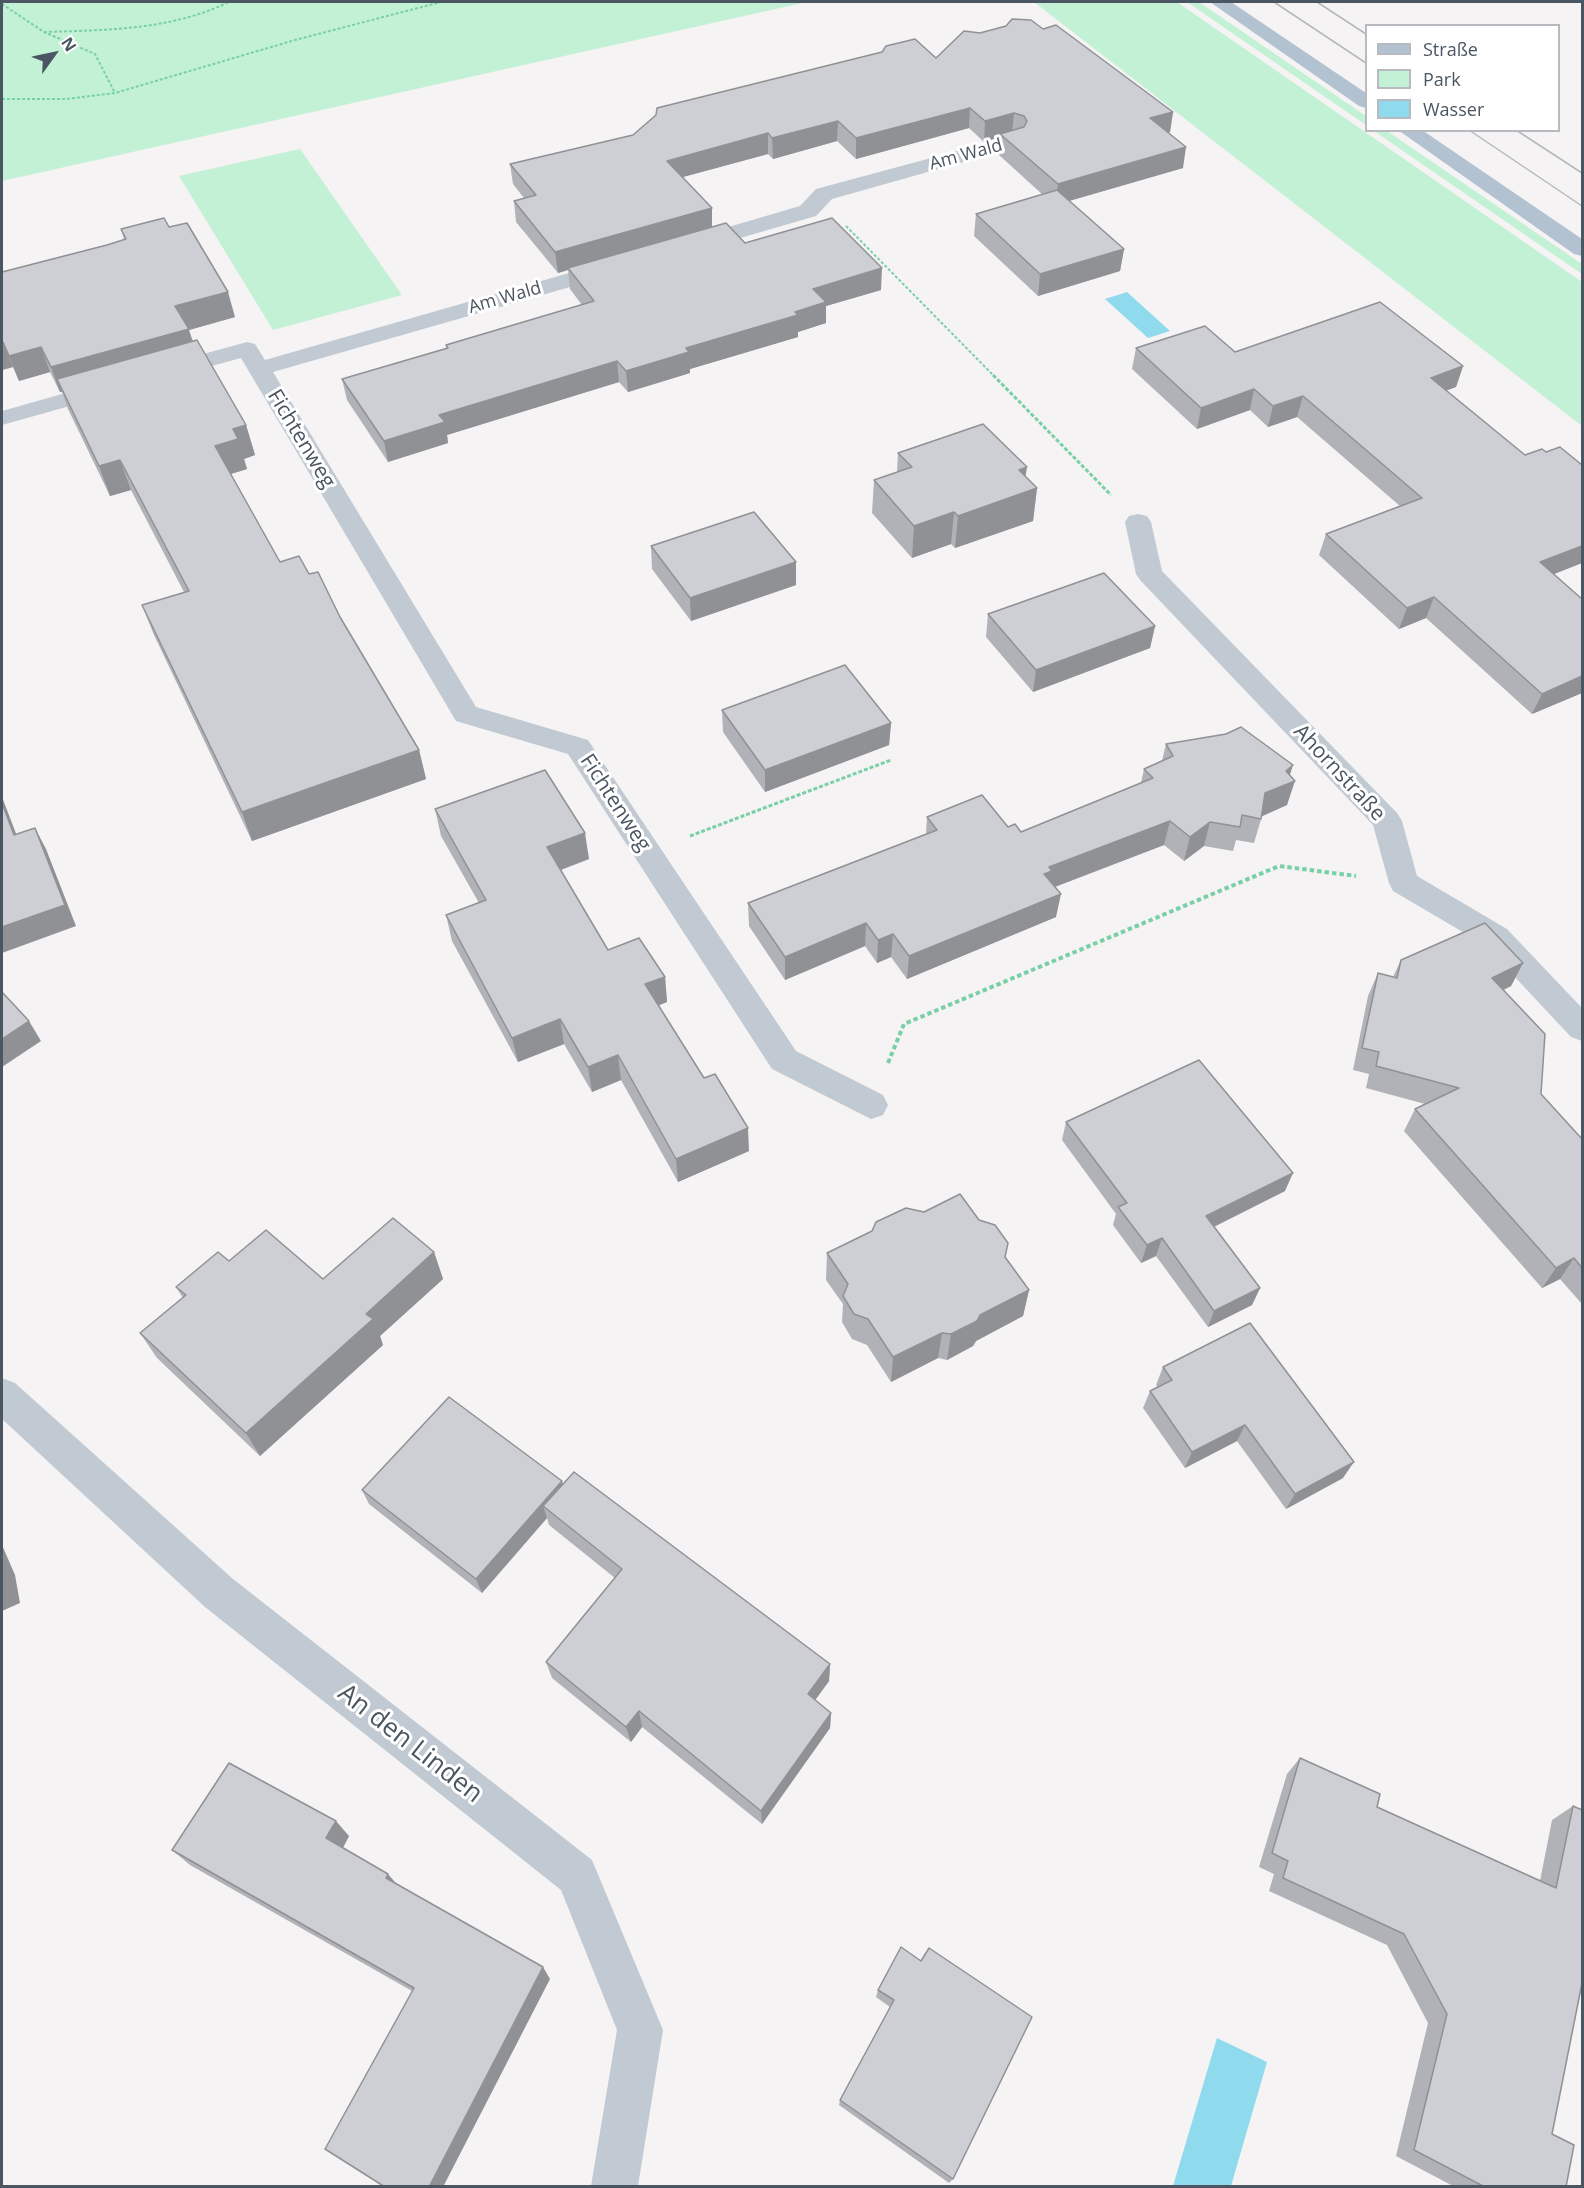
<!DOCTYPE html>
<html>
<head>
<meta charset="utf-8">
<style>
	body { margin:0 }
	#map { position:relative; width:1584px; height:2188px; overflow:hidden; background:#f5f3f3; font-family:"Open Sans",sans-serif }
	canvas { display:block }
	.frame { position:absolute; inset:0; border:3px solid #4a5661; pointer-events:none }
	.legend { position:absolute; left:1365px; top:24px; width:195px; height:108px; box-sizing:border-box; background:#fff; border:2px solid #b7bbc0; margin:0; padding:8px 10px; list-style:none; font-size:18px; color:#4a5661 }
	.legend li { display:flex; align-items:center; gap:12px; height:30px }
	.legend b { width:30px; border:2px solid #b7bbc0 }
	.north { position:absolute; left:24px; top:24px; width:60px; height:60px; -webkit-text-stroke:4px #fff; paint-order:stroke; rotate:57deg; font-size:16px; font-weight:700; line-height:24px; text-align:center; color:#4a5661 }
	.north::after { content:''; display:block; margin:auto; width:21px; height:27px; background:#4a5661; clip-path:polygon(50% 0,100% 100%,50% 72%,0 100%) }
</style>
</head>
<body>
<div id="map">
<canvas width="1584" height="2188"></canvas>
<div class="frame"></div>
<ul class="legend">
<li><b style="height:8px;background:#b3c2d1"></b>Straße</li>
<li><b style="height:16px;background:#c3f1d5"></b>Park</li>
<li><b style="height:16px;background:#90daee"></b>Wasser</li>
</ul>
<div class="north">N</div>
</div>
<script>
const c = document.querySelector('canvas').getContext('2d');
c.lineJoin = 'round';
function fill(path, color) {
  c.fillStyle = color;
  c.fill(path, 'evenodd');
}
function strokePath(path, color, width, dash) {
  c.strokeStyle = color;
  c.lineWidth = width;
  c.lineCap = dash ? 'butt' : 'round';
  c.setLineDash(dash || []);
  c.stroke(path);
}
function label(font, color, halo, rows, align = 'center') {
  c.font = font + ' "Open Sans",sans-serif';
  c.lineWidth = 6;
  c.setLineDash([]);
  c.textBaseline = 'middle';
  c.strokeStyle = halo;
  c.fillStyle = color;
  for (const [text, x, y, turn = 0] of rows) {
    c.save();
    c.translate(x, y);
    c.rotate((+turn || 0) * Math.PI / 180);
    c.textAlign = isNaN(turn) ? turn : align;
    if (halo) c.strokeText(text, 0, 0);
    c.fillText(text, 0, 0);
    c.restore();
  }
}
fill(new Path2D(`
	M2,2H807L2,181Z
	M1034,2H1177L1582,282V426Z
	M1187,2H1199L1366,116V125Z
	M1374,131H1387L1582,264V274Z
	M300,149L402,295L273,330L179,176Z`), '#c3f1d5');
fill(new Path2D(`
	M1127,292L1170,331L1148,338L1105,299Z
	M1217,2038L1267,2062L1231,2186H1173Z`), '#90daee');
strokePath(new Path2D(`
	M2,4L44,32L95,54L115,93
	M44,32C108,30 171,30 229,2
	M2,99H66L115,93L295,40L441,2
	M846,226L994,376`), '#7ad0a6', 2, [3, 2]);
strokePath(new Path2D(`
	M993,375L1111,495
	M690,836L891,760`), '#7ad0a6', 3, [4, 2]);
strokePath(new Path2D(`
	M888,1063L904,1024L1279,866L1356,876`), '#7ad0a6', 4, [4.5, 3]);
fill(new Path2D(`
	M1013,136L1020,138L1023,142L1020,146L832,199L816,216L692,252L684,250L681,245L684,240L800,206L816,189Z
	M611,261L619,263L622,268L619,273L273,372L476,707L588,740L796,1051L883,1095L888,1105L883,1115L871,1119L772,1069L568,754L456,721L241,358L164,379L156,377L152,372L156,367L247,342L255,344L265,360Z
	M108,381L116,383L120,388L116,393L2,425V411Z
	M1138,514L1147,516L1151,522L1162,571L1397,813L1402,821L1417,876L1507,929L1582,1008V1041L1571,1037L1485,945L1393,891L1389,883L1373,825L1140,580L1136,574L1125,522L1129,516Z
	M2,1378L15,1383L233,1579L592,1860L663,2030L638,2186H591L617,2030L561,1890L205,1607L2,1419Z`), '#c1cad2');
fill(new Path2D(`
	M1210,2H1231L1366,93V108L1359,106Z
	M1398,130H1422L1582,239V256L1574,254Z`), '#b3c2d1');
strokePath(new Path2D(`
	M1274,2L1366,63
	M1317,2L1366,34
	M1469,130L1582,206
	M1516,130L1582,173`), '#b5b8bd', 1.5);
fill(new Path2D(`
	M1043,29L1173,112L1170,132L1168,133L1183,168L1069,201L1124,249L1120,271L1038,296L974,236L976,214L1043,195L998,154L1000,137L984,142L969,128L856,159L837,141L773,159L768,154L683,177L712,227L745,243L881,290L826,306V323L798,332V337L690,369V373L628,392L619,382L447,435L448,443L388,462L347,400L342,379L446,348V345L582,305L570,289L568,270L558,273L516,222L514,201L524,198L513,184L510,164L633,135L936,58L980,33Z
	M169,227L235,317L189,330L193,341L246,425L255,455L244,459L247,469L231,474L280,562L309,574L340,617L419,750L426,779L252,841L154,635L142,605L184,592L131,490L110,496L68,409L62,392H60L50,372L19,381L13,367L2,370V272L107,245L124,239L121,229Z
	M1136,348L1235,352L1463,366L1456,387L1446,390L1525,455L1546,452L1582,465V563L1554,574L1582,599V693L1532,714L1426,618L1399,629L1319,555L1326,534L1400,506L1297,417L1268,427L1250,410L1197,429L1132,369Z
	M898,453L1025,477L1037,488L1033,521L955,548L951,544L912,558L872,513L874,480L897,472Z
	M651,546L796,585L691,621L652,569Z
	M988,614L1155,626L1150,648L1033,692L986,637Z
	M722,710L891,723L889,745L765,792L723,732Z
	M1166,744L1290,775L1287,805L1262,816L1254,843L1236,840L1233,851L1204,846L1184,861L1164,845L1055,887L1056,917L907,979L891,957L877,963L865,946L785,980L749,926L748,903L926,834L927,817L1008,827L1021,832L1141,783L1144,769L1162,761Z
	M435,809L589,859L561,870L608,950L665,977L667,1002L658,1005L749,1151L678,1182L621,1080L592,1092L564,1044L518,1062L452,941L446,915L479,903L441,836Z
	M1401,960L1523,963L1511,986L1504,990L1541,1094L1582,1139V1304L1560,1279L1542,1288L1404,1131L1415,1109L1425,1104L1366,1088L1369,1074L1353,1070L1368,996L1378,973L1393,977Z
	M1066,1122L1285,1191L1214,1227L1260,1288L1252,1305L1208,1327L1156,1256L1141,1263L1113,1225L1116,1214L1062,1140Z
	M434,1252L443,1279L380,1336L383,1345L260,1456L157,1358L140,1333L183,1298L176,1287L323,1279Z
	M827,1253L1005,1257L1029,1290L1023,1316L976,1341L973,1346L947,1360L938,1358L891,1382L867,1345L852,1339L842,1322L843,1304L826,1280Z
	M1163,1367L1343,1478L1286,1509L1237,1441L1185,1468L1143,1408L1150,1391L1158,1387L1156,1385Z
	M563,1484L830,1664L829,1681L815,1700L831,1713L830,1728L762,1824L642,1727L631,1742L552,1678L546,1662L615,1578L549,1525L547,1518L482,1593L369,1504L362,1490Z
	M1300,1758L1377,1807L1540,1881L1552,1820L1573,1806L1552,2134L1566,2187H1455L1396,2156L1428,2023L1387,1945L1269,1891L1274,1874L1259,1867L1287,1774Z
	M349,1836L343,1848L397,1885L550,1979L412,1991L190,1865L172,1850Z
	M901,1947L953,2179L949,2183L839,2105L840,2100L890,2007L876,1997L878,1990Z`), '#b0b2b7');
fill(new Path2D(`
	M970,108L969,128L856,159V138Z
	M1173,112L1170,132L1147,139L1150,118Z
	M1014,113L1012,134H1000V137L984,142L985,121Z
	M838,121L837,141L773,159L772,138Z
	M768,133V154L668,181L667,161Z
	M1186,147L1183,168L1055,205L1058,184Z
	M712,208V229L568,268V270L558,273L555,252Z
	M1124,249L1120,271L1038,296L1040,274Z
	M882,268L881,290L826,306V323L798,332V337L690,369V373L628,392L626,371L686,348L795,312L813,289Z
	M228,292L235,317L189,330L196,354L57,379L62,392H60L51,367L175,306Z
	M2,342H3L13,367L2,370Z
	M41,347L50,372L19,381L9,356Z
	M617,361L619,382L447,435L448,443L388,462L384,441L439,415Z
	M1463,366L1456,387L1424,399L1431,378Z
	M1254,389L1250,410L1197,429L1201,408Z
	M1303,396L1297,417L1268,427L1273,406Z
	M246,425L255,455L244,459L247,469L224,476L215,446L233,429Z
	M120,460L131,490L110,496L99,466Z
	M1027,467L1023,493L1037,488L1033,521L955,548L958,516L1019,470Z
	M954,512L951,544L912,558L914,526Z
	M1582,546V563L1531,583L1540,562Z
	M796,562V585L691,621L690,598Z
	M1434,597L1426,618L1399,629L1407,608Z
	M1155,626L1150,648L1033,692L1036,670Z
	M1582,676V693L1532,714L1542,694Z
	M891,723L889,745L765,792V770Z
	M419,750L426,779L252,841L242,812Z
	M1293,765L1287,784L1295,781L1287,805L1258,818L1265,793L1286,771Z
	M2,797L25,857L14,835L2,803Z
	M1170,821L1164,845L1049,889L1044,874L1049,867Z
	M1210,822L1204,846L1184,861L1190,837Z
	M35,828L46,849L76,926L2,953V927Z
	M585,833L589,859L552,873L547,847Z
	M1061,894L1056,917L907,979L909,956Z
	M866,923L865,946L785,980V957Z
	M893,934L891,957L877,963L878,940Z
	M1523,963L1511,986L1480,1000L1492,978Z
	M665,977L667,1002L648,1010L645,984Z
	M560,1019L564,1044L518,1062L512,1038Z
	M29,1021L41,1041L2,1067V1039Z
	M618,1055L621,1080L592,1092L588,1067Z
	M748,1128L749,1151L678,1182L676,1159Z
	M1293,1173L1285,1191L1199,1234L1206,1216Z
	M1162,1238L1156,1256L1141,1263L1147,1245Z
	M434,1252L443,1279L380,1336L383,1345L260,1456L246,1433L366,1314Z
	M1574,1258L1560,1279L1542,1288L1556,1268Z
	M1260,1288L1252,1305L1208,1327L1214,1311Z
	M1029,1290L1023,1316L976,1341L973,1346L947,1360L951,1334L980,1315Z
	M942,1333L938,1358L891,1382L893,1357Z
	M1245,1425L1237,1441L1185,1468L1192,1452Z
	M1354,1462L1343,1478L1286,1509L1295,1494Z
	M562,1481L566,1496L543,1506L547,1518L482,1593L476,1579Z
	M2,1545L15,1575L20,1603L2,1611Z
	M830,1664L829,1681L808,1710V1694Z
	M639,1711L642,1727L631,1742L626,1727Z
	M831,1713L830,1728L762,1824L761,1811Z
	M336,1821L349,1836L340,1853L326,1838Z
	M388,1874L400,1888L386,1878Z
	M543,1967L550,1979L443,2187H429Z`), '#909195');
const building = new Path2D(`
	M1012,19L1031,20L1043,29L1056,25L1173,112L1150,118L1186,147L1058,184L1000,134L1024,127L1027,121L1024,116L1014,113L985,121L970,108L856,138L838,121L772,138L768,133L667,161L712,208L555,252L514,201L536,195L510,164L633,135L656,115L657,108L882,52L886,46L915,39L936,58L964,31L980,33L1006,26Z
	M1057,190L1124,249L1040,274L976,214Z
	M164,218L169,227L187,223L228,292L175,306L189,329L51,367L41,347L9,356L3,342H2V272L107,245L126,239L121,229Z
	M832,218L882,268L813,289L826,302L795,312L798,315L686,348L689,352L626,371L617,361L439,415L445,422L384,441L342,379L448,348L446,345L594,301L568,268L726,223L745,243Z
	M1380,302L1463,366L1431,378L1525,455L1542,449L1546,452L1560,447L1582,465V546L1540,562L1582,599V676L1542,694L1434,597L1407,608L1326,534L1422,498L1303,396L1273,406L1254,389L1201,408L1136,348L1205,326L1235,352Z
	M197,340L246,425L233,429L238,439L215,446L280,562L299,556L309,574L318,572L340,617L419,750L242,812L142,605L189,591L120,460L99,466L57,379Z
	M983,424L1027,467L1019,470L1037,488L958,516L954,512L914,526L874,480L912,467L898,453Z
	M754,512L796,562L690,598L651,546Z
	M1104,573L1155,626L1036,670L988,614Z
	M845,665L891,723L765,770L722,710Z
	M1241,727L1293,765L1286,771L1295,781L1265,793L1261,819L1242,815L1240,827L1210,822L1190,837L1170,821L1049,867L1052,871L1044,874L1061,894L909,956L893,934L878,940L866,923L785,957L748,903L937,830L927,817L982,795L1008,827L1015,824L1021,832L1153,778L1144,769L1173,756L1166,744L1226,734Z
	M545,770L585,833L547,847L608,950L639,938L665,977L645,984L704,1078L715,1074L748,1128L676,1159L618,1055L588,1067L560,1019L512,1038L446,915L486,900L435,809Z
	M2,803L14,835L35,828L65,905L2,927Z
	M1485,923L1523,963L1492,978L1545,1034L1541,1094L1582,1139V1268L1574,1258L1556,1268L1415,1109L1459,1088L1376,1066L1379,1052L1362,1048L1378,973L1397,978L1401,960Z
	M2,992L29,1021L2,1039Z
	M1199,1060L1293,1173L1206,1216L1260,1288L1214,1311L1162,1238L1147,1245L1118,1207L1127,1203L1066,1122Z
	M960,1194L979,1220L995,1225L1008,1243L1005,1257L1029,1290L980,1315L977,1321L951,1334L942,1333L893,1357L868,1319L854,1314L843,1296L848,1284L827,1253L872,1231L876,1222L906,1208L924,1212Z
	M393,1218L434,1252L366,1314L373,1319L246,1433L140,1333L186,1295L176,1287L218,1252L229,1261L266,1230L323,1279Z
	M1250,1323L1354,1462L1295,1494L1245,1425L1192,1452L1150,1391L1172,1380L1163,1367Z
	M449,1397L562,1481L476,1579L362,1490Z
	M574,1472L830,1664L808,1694L831,1713L761,1811L639,1711L626,1727L546,1662L622,1569L543,1506Z
	M1300,1758L1380,1794L1377,1807L1556,1888L1573,1806L1582,1810V1983L1552,2134L1574,2145L1566,2187H1485L1414,2150L1447,2014L1404,1934L1283,1878L1288,1861L1272,1853Z
	M229,1763L336,1821L326,1838L388,1874L386,1878L543,1967L429,2187H385L325,2149L414,1988L172,1850Z
	M901,1947L921,1961L929,1948L1032,2017L953,2179L840,2100L894,2000L878,1990Z`);
fill(building, '#cdcfd5');
strokePath(building, '#909195', 1.5);
label('18px', '#4a5661', '#fff', [
	["Am Wald",966,155,-15],
	["Am Wald",505,298,-16]
]);
label('21px', '#4a5661', '#fff', [
	["Fichtenweg",301,439,59],
	["Ahornstraße",1339,773,47],
	["Fichtenweg",615,803,57]
]);
label('26px', '#4a5661', '#fff', [
	["An den Linden",410,1744,38]
]);
</script>
</body>
</html>
